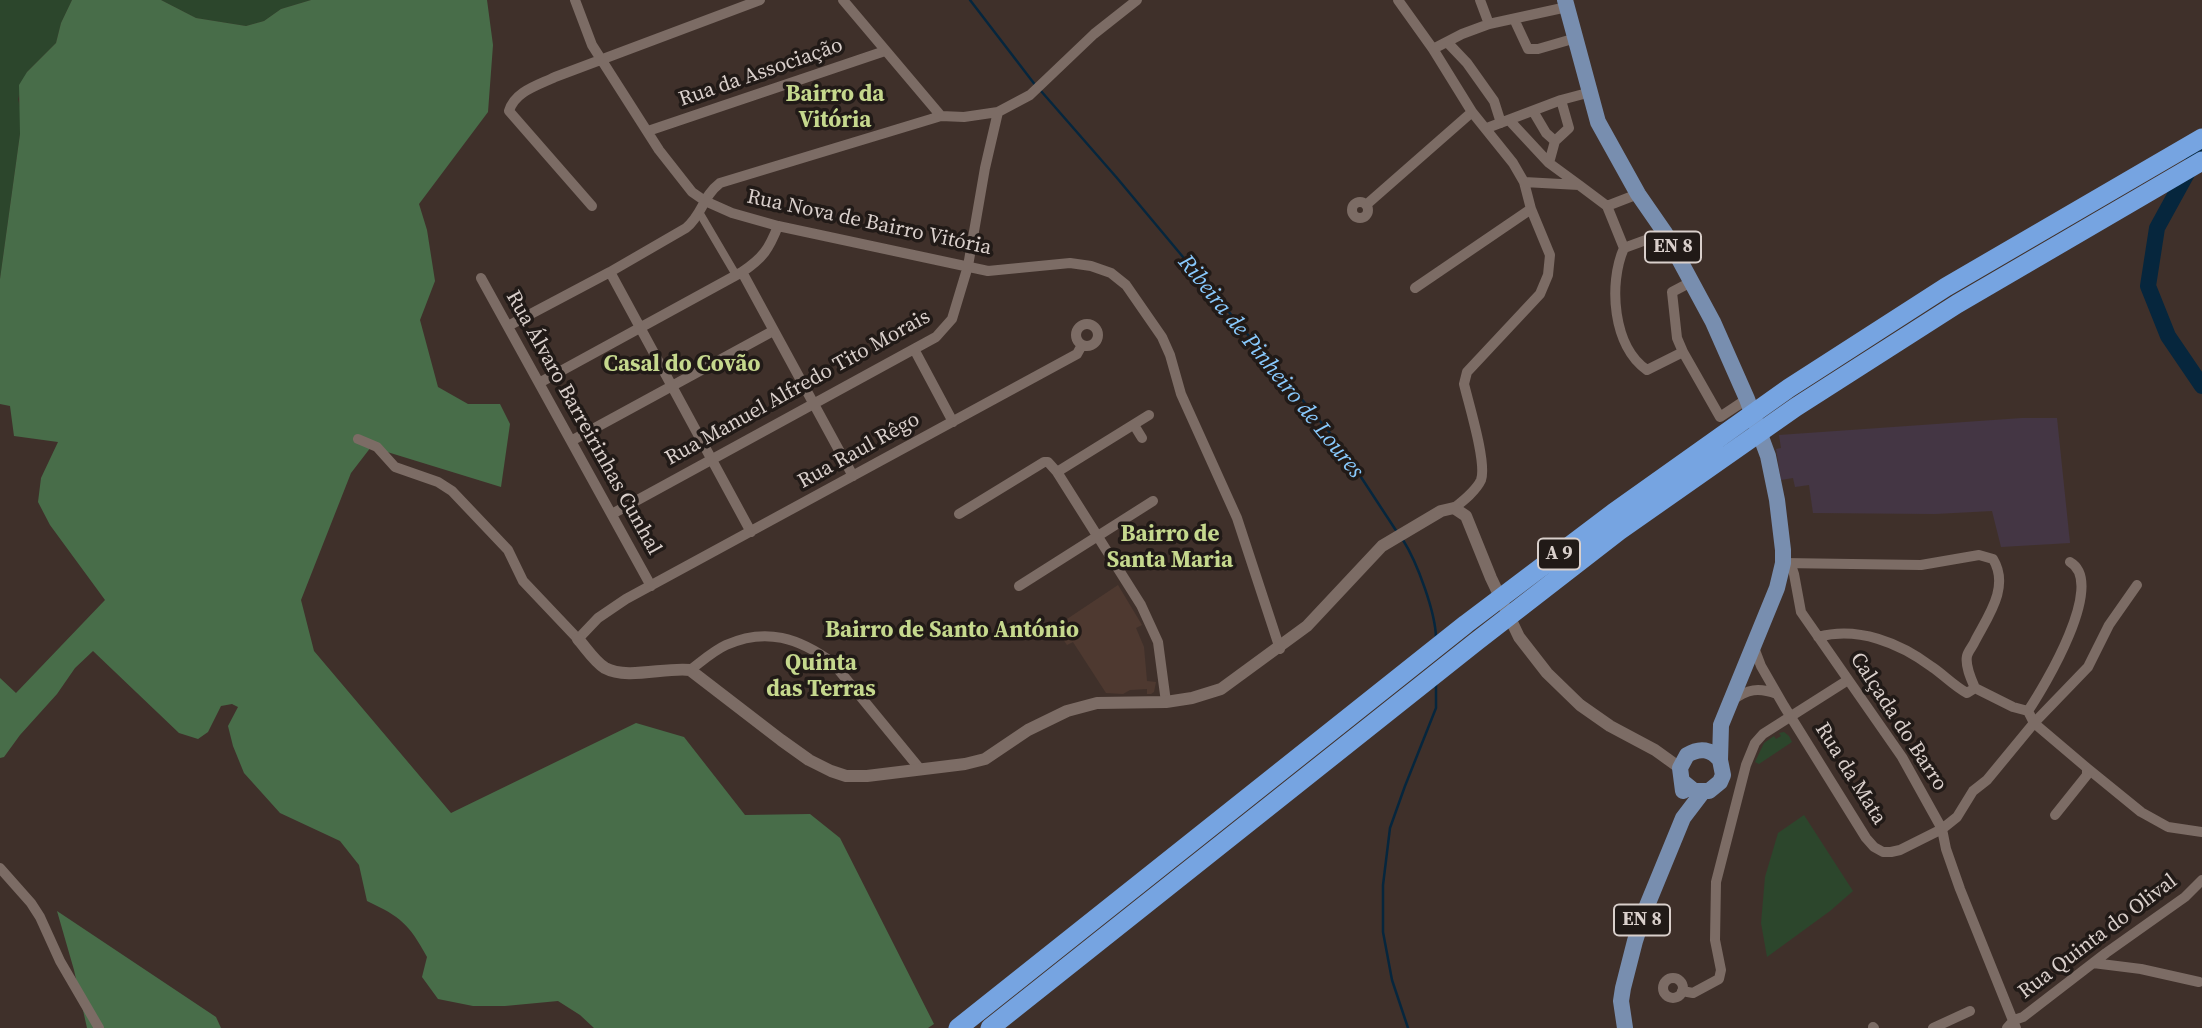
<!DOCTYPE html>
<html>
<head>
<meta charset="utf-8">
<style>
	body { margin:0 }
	canvas { display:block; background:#3f302a }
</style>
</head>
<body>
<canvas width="2202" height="1028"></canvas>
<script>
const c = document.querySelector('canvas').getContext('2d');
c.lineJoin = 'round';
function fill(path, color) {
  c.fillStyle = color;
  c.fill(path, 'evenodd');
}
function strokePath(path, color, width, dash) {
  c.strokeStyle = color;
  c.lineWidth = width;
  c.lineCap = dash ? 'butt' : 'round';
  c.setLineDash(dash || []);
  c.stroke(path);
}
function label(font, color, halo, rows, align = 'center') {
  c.font = font + ' "Source Serif 4",serif';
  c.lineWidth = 7;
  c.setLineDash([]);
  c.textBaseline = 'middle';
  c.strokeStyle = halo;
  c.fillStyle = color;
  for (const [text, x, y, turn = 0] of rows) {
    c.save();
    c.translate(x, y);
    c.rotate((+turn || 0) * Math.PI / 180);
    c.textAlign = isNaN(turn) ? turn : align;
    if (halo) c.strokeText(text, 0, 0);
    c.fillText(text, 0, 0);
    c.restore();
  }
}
fill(new Path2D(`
	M2022,418H2057L2070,543L2001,547L1992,511L1935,514L1813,513L1809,485L1795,487L1793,478L1781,480L1776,449L1781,448L1779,435Z`), '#443644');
fill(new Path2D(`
	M1118,585L1142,625L1136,628L1144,647L1147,681L1156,682L1154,692L1151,694H1147V689L1130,690L1123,694L1106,693L1073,642L1067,645L1055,627Z`), '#4e3930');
fill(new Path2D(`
	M0,0H72L61,23L56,43L27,72L18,99L21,111L20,134L0,279Z
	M161,0H311L281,9L264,21L246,26L196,18Z
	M1784,732L1789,736L1792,742L1759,764L1755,762L1764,743L1774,736L1776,739L1781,736L1779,733Z
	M1804,815L1853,891L1830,911L1767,957L1761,923L1765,877L1778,833Z`), '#2c462c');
fill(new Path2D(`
	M72,0H161L196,18L246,26L264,21L281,9L311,0H487L493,45L488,112L419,204L427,230L435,281L420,320L438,387L468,404H500L510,424L501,487L371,447L351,473L301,600L314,651L451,813L636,723L684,737L745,815L810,814L840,838L934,1024L928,1028H594L580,1015L558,1001L505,1006H473L438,999L422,977L427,957C409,924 401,917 367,901L359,865L340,841L280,813L244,773L233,746L228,726L238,707L232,704L221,706L208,732L198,739L179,733L93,651L75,668L57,694L20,735L4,757L0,758V678L16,693L105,600L50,525L38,502L41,478L58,442L14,436L10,406L0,404V279L20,134L19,85L27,72L56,43L61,23Z
	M57,911L216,1017L221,1028H87L74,970Z`), '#486d49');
strokePath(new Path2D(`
	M970,0L1036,86
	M1041,91L1117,178L1340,445L1397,532
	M1403,540C1417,562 1436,613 1436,639
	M1408,1028L1392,980L1383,932V885L1390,828L1405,786L1436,708V684`), '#06263d', 2.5);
strokePath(new Path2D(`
	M2202,146L2157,228L2148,286L2168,336L2202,386`), '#06263d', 16);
strokePath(new Path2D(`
	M699,212L736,275`), '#7c6c65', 8);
strokePath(new Path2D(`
	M575,0L592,45L659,150L692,192L705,201L732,213L778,226L988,271L1070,263L1091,266L1111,273L1126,285L1162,337L1170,355L1181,394L1237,518L1280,649
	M843,0L941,116
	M1398,0L1433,49L1472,112L1513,163L1524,182L1531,209L1550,255L1548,275L1540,294L1467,372L1464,384C1469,405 1487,463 1481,480C1476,491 1463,501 1454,508
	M1480,0L1489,24
	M1514,19L1528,49H1538L1576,38
	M1447,42L1467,63L1494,101L1501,123
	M1433,49L1462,34L1489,24L1567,7
	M1533,111L1546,133L1555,141L1549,163
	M1509,120L1549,163L1579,185
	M1487,128L1561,100L1591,92
	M648,131L885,51
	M1555,141L1569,128L1561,100
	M1524,182L1579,185L1607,206L1624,248
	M1352 210a8 8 0 1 1 16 0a8 8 0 1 1-16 0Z
	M1366,205L1472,112
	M592,206L509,111C515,91 539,85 555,77L760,0
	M1607,206L1638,194
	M1624,248C1608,284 1613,347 1647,370L1683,352
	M1624,248L1665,233
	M610,272L751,532
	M742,272L853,476
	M481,278L651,586
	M1691,282L1672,292L1677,338L1683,352L1720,417L1747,399
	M1415,288L1531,209
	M1076 335a11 11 0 1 1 22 0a11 11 0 1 1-22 0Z
	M508,326L610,272L686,228C703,214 702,197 720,183L941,116L964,117L998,112L1030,95L1094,34L1137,0
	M914,349L953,422
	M539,383L742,272C763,258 769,249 778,226
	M1134,425L1142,438
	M358,439L377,447L395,467L438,482L452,491L508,550L523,581L578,639L598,618L626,599L1077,354L1082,345
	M571,441L773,331
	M1057,472L1141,605L1158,642L1166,702
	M612,514L914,349L936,337L952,319L968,266L985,168L998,112
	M959,514L1044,462H1048L1057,472L1149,415
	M1783,563L1792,568L1794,574L1801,612L1902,757L1942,829L1946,849L1960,889L2016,1028
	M1783,563L1921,565L1979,555L1993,559C2010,587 1988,616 1975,641C1973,646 1968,651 1967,656C1965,666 1971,679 1975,688
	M2137,585L2109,625L2088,667L2034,723L2087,768L2141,812L2168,827L2202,832
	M1019,586L1153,501
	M1818,637C1858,626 1900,643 1932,667C1944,675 1954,686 1967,693L1975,688L2013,707L2028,711C2044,687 2107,583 2070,562
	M1753,645L1761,666L1784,706L1866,838L1874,847L1883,852H1891L1900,850L1942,829L1957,817L1973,791L1987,780L2034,723L2028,711
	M690,670C701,662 713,651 726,645C766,627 799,638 833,663L920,769
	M1731,701C1748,689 1758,687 1777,694
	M2055,815L2087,775V768
	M0,868L31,903L40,917L60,961L99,1028
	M2093,963L2141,969L2199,982
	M1663 988a10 10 0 1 1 20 0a10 10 0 1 1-20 0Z
	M1682,991L1693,993L1719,979L1721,970L1715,940L1716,882L1746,765L1755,743L1763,734L1848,680
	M1873,1027L1874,1028
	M1933,1028L1970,1011
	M2007,1028L2014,1020L2023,1017L2106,953L2185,897L2202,880`), '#7c6c65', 10);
strokePath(new Path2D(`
	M578,639C586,648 595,662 605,668C627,680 665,667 690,670L781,740L809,760L831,771L846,776H867L965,764L985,759L1028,730L1067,711L1097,703L1166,702L1192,698L1221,689L1307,626L1382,546L1441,511L1454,508L1466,516L1491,578L1519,637L1547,673L1580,705L1610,726L1655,750L1680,768`), '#7c6c65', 12);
strokePath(new Path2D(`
	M1565,0L1598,122L1638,194L1665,233L1713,322L1747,399L1768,456L1777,500L1783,550V563L1777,588L1721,725L1720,760L1723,775L1720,782L1709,791H1694L1683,782
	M1683,791L1680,768L1687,755C1700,747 1711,749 1720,760
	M1625,1028L1621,1001L1623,988L1635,941L1644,913L1683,818L1702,793`), '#788eaf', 16);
strokePath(new Path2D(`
	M958,1028L1466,624L1613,513L1789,388L1946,287L2202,138
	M990,1028L1477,641L1619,531L1796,407L1957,304L2202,161`), '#76a4e1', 19);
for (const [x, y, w] of [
	[1673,247,56],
	[1559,554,42],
	[1642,920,56]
]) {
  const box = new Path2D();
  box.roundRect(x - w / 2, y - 15.5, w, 31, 5);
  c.fillStyle = '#211a17';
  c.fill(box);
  strokePath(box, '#d9cfcb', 2);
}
label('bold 19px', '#d9cfcb', null, [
	["EN 8",1673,247],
	["A 9",1559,554],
	["EN 8",1642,920]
]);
label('21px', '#d9cfcb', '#211a17', [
	["Rua da Associação",761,73,-19],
	["Rua Nova de Bairro Vitória",869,223,12],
	["Rua Manuel Alfredo Tito Morais",798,388,-29],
	["Rua Álvaro Barreirinhas Cunhal",583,423,61],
	["Rua Raul Rêgo",859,451,-29],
	["Calçada do Barro",1898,722,57],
	["Rua da Mata",1850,774,58],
	["Rua Quinta do Olival",2098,937,-37]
]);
label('bold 23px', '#c5d88d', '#211a17', [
	["Bairro da",835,95],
	["Vitória",835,121],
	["Casal do Covão",682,365],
	["Bairro de",1170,535],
	["Santa Maria",1170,561],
	["Bairro de Santo António",952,631],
	["Quinta",821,664],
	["das Terras",821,690]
]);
label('italic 23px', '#89cafe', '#211a17', [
	["Ribeira de Pinheiro de Loures",1270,367,51]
]);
</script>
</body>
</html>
